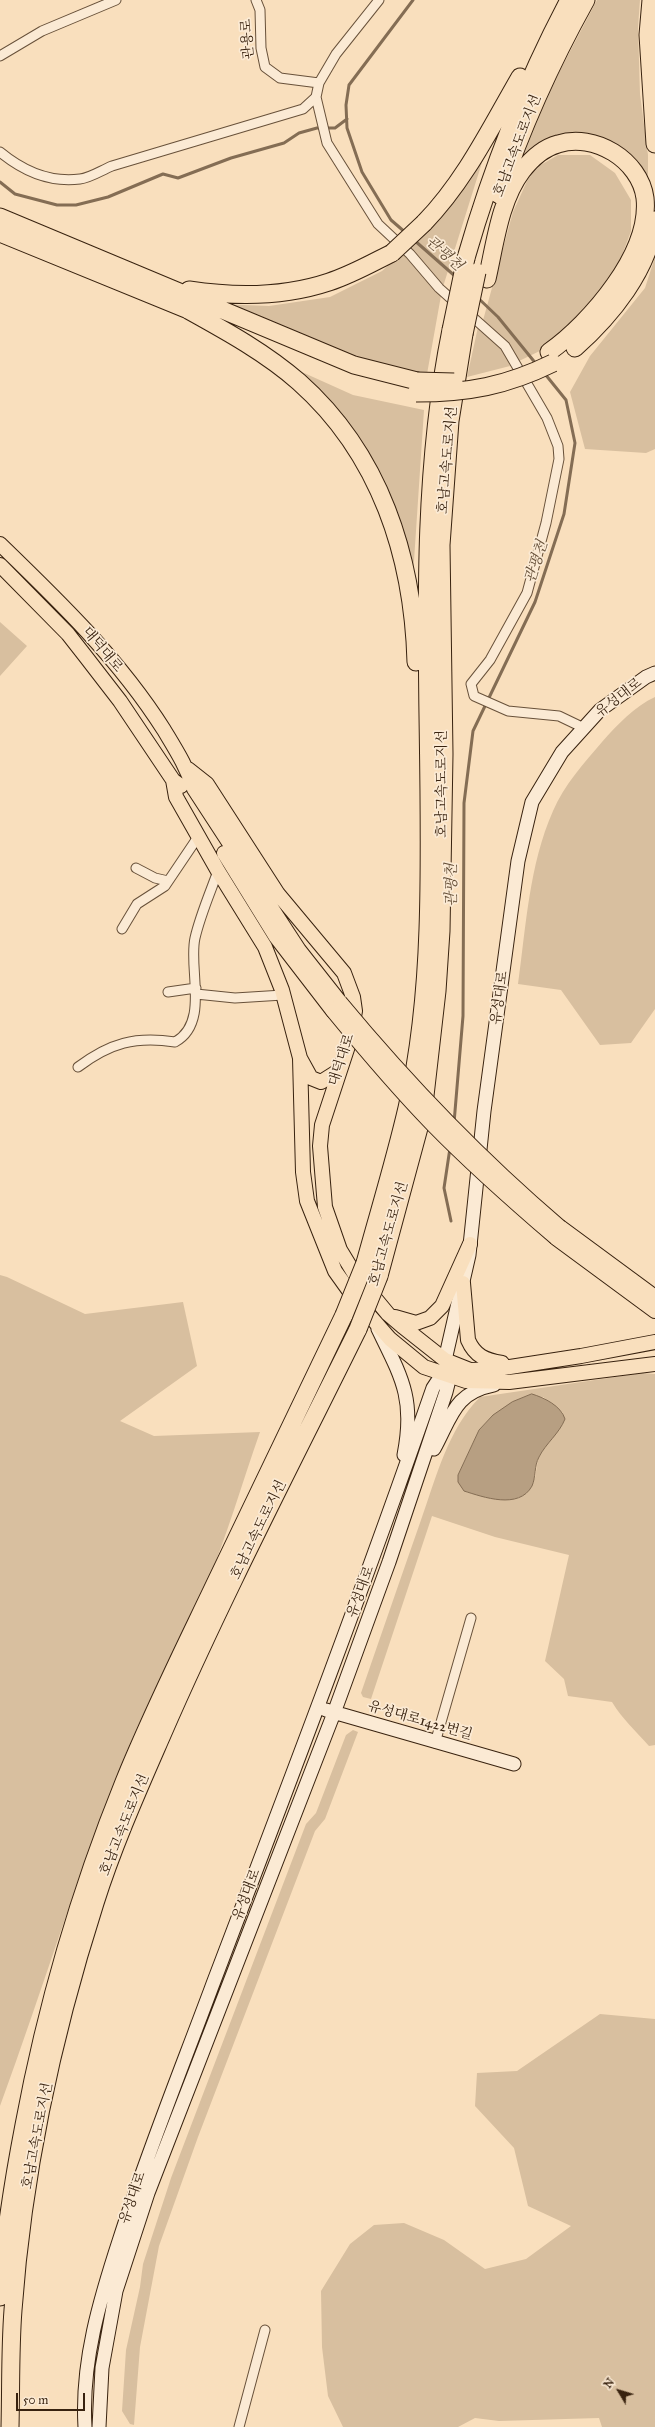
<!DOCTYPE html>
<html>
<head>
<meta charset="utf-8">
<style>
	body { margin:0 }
	#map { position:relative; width:655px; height:2427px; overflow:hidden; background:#f9dfbd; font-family:"IM FELL Great Primer",serif }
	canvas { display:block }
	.north { position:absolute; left:599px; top:2371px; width:40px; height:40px; -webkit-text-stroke:3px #fbead4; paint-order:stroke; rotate:308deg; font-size:11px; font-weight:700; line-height:16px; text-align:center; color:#38220f }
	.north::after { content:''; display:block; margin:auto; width:14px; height:18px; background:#38220f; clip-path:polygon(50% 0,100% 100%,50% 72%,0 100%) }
	.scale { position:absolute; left:16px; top:2393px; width:69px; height:18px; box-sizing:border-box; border:2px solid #38220f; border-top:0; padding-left:5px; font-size:12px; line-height:14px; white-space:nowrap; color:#38220f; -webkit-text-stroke:3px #fbead4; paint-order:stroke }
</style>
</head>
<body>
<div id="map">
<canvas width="655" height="2427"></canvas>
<div class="north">N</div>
<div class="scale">50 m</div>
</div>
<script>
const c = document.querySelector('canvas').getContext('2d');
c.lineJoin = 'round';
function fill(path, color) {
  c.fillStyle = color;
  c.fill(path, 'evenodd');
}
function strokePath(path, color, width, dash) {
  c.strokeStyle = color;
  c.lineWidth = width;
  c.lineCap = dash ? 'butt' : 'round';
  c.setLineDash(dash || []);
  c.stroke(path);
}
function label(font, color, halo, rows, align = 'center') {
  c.font = font + ' "IM FELL Great Primer","Noto Serif KR",serif';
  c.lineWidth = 3.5;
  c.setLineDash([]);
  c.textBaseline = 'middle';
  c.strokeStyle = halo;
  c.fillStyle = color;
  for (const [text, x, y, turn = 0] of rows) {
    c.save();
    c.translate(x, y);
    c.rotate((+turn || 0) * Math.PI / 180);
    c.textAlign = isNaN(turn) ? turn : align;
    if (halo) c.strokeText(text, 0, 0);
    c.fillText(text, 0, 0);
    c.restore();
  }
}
fill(new Path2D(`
	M597,0H640L638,27L640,94L648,155V192L627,159L544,141L522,156L545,99Z
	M558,155H590L615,173L631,200V231L616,272L595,303L550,346L517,362L482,324L513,212L532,170Z
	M484,156L442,290L427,374L355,360L218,304L269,306L330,297L382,271L436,222Z
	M655,257V449L646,453L585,449L570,392L590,356L645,288Z
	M478,327L503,348L510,366L467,377Z
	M293,368L353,395L424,410L413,576L398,520Z
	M0,622L27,646L0,676Z
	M655,697V1009L631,1043L600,1045L561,990L518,984C526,927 529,865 553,811C564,785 584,763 602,742C617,725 635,706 655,697Z
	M0,1275L7,1277L85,1314L183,1302L197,1366L120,1421L154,1436L260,1432C242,1483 227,1536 206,1586C182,1642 149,1696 126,1753C79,1869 43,1989 0,2106Z
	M642,1373L655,1374V1745L649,1746C635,1730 623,1720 612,1702L568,1696L564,1679L545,1661L569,1555L495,1537L432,1516L371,1699L363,1697L361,1693C381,1635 401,1577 421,1520C436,1478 448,1429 480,1397ZM543,1397L563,1413L538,1459L535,1478L519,1498C492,1503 479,1489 458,1475L479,1430L493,1415Z
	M353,1730L358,1732L325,1819L315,1831L198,2137L159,2246L140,2347L134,2425L130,2424L122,2411L126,2350L140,2287L143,2264L171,2178L306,1824L316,1813L346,1735Z
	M600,2014L655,2019V2427H602L599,2418L499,2421L475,2418L458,2427H343L328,2396L322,2347L321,2291L350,2244L374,2225L404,2223L444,2240L485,2269L526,2259L571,2226L528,2206L514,2148L475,2106L477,2073L517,2071Z`), '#d8bf9f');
const water = new Path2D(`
	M532,1394C545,1398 561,1406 565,1419C559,1434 546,1443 539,1457C534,1466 536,1477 532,1486C519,1510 483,1497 464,1491L458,1482V1475L479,1430L493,1415L512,1402Z`);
fill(water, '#b79f82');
strokePath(water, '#846d54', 1);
strokePath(new Path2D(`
	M0,182L15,194L57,205H76L108,197L163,174L178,178L231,158L284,143L299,133L317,128H335L347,119
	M406,233L391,220L362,172L347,128L346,105L349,85L413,0
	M414,240L456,277
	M477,297L498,317L537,365
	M454,1123L463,1016L464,803L473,731L535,602L564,514L575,443L566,400L545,374
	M450,1148L444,1188L451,1221`), '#846d54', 3);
const street = new Path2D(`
	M256,0L260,10L261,48L265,67L280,78L319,83
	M0,56L42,31L116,0
	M316,97L327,143L378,224L410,254L439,288L458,305
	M0,152C23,171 49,183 80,179C90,178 102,170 112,166L303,109L316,97L319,83L336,54L379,0
	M468,313L505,346L547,418L558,446L559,459L546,523L527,593L490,660L471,684L474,696L508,711L559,716L584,728
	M136,868L155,878L168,881
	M122,929L137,904L165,886L198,837
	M168,992L196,988
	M196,994L235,998L283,995
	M78,1067C110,1043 135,1036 175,1042C210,1023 188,968 195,938C200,916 210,893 218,871
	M435,1743L471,1618
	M239,2427L265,2330`);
const secondary = new Path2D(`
	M378,1329C402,1378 415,1399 404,1455
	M445,1360L469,1255L484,1111L518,861L532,802L562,752L600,710L646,677L655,673
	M434,1449C452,1416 454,1393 494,1385
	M326,1710L514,1764
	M85,2427C81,2362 100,2299 120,2238C147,2154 180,2072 211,1989C287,1789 363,1590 433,1388L443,1373L448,1384L446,1392L389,1562L334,1713L148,2193L116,2291L102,2368L99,2427`);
const primary = new Path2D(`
	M0,544C60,602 119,659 164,730C176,750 187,767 194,789L299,950L340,1002
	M0,565L68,634L86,657L120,701L173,780L181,786
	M188,769L207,784L278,894L344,973L353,997L355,1011L349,1043L322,1125L320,1146L325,1207L340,1250L354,1273L388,1314L402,1326L445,1360L470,1370L497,1369L581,1356L655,1342
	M173,780L176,797L218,871L265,947L282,990L300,1058L303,1172L307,1201L335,1271L355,1299L390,1339L424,1367L466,1381L509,1382L655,1364
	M224,853L276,937L333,1011
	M300,1058L311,1078L321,1082L340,1070
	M560,1227L655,1297
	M556,1238L655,1311
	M463,1283L468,1340C475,1356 485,1360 502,1363
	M395,1317L416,1323L430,1318L442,1306L470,1244`);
const highway = new Path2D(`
	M651,0L648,35L655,144
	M499,195C522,127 551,63 586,0
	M0,217L354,365L417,381
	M424,223C465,181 491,127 520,77
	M0,233L198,314
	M466,258C492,168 525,83 569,0
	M487,279C495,244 500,200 522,171C532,158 543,148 558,144C594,132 640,160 645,198C651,253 590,323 549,352
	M189,290C235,297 284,297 329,282C351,275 372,263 392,253
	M188,310C226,331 266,353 299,382C380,454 413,556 416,662
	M575,348C611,316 649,270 655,220
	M365,1263C379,1212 395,1160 407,1108C420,1050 426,989 428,929C435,729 411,528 451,330
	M379,1276L423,1113L437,991L441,931L444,754L441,545L450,421L464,334
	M0,2297C4,2239 13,2182 24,2125C46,2007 79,1893 124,1782C151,1715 183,1651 214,1586C257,1496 301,1406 344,1315
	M10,2427C11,2388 10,2349 13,2310C23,2172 53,2034 95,1903C113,1846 138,1790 162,1735C222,1597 292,1463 358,1329`);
strokePath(street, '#68513a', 11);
strokePath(secondary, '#38220f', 15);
strokePath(primary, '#38220f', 16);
strokePath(highway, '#38220f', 19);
strokePath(street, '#fbead4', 9);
strokePath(secondary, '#fbead4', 13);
strokePath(primary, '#f9dfbd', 14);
strokePath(highway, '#f9dfbd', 17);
const primaryBridge = new Path2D(`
	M340,1002C408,1084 479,1158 560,1227
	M333,1011C365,1050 398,1089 433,1125C472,1165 514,1202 556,1238`);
const highwayBridge = new Path2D(`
	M392,253L424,223
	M451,330L466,258
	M464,334L477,272
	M417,381L454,382
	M416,393C468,393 506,386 553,363
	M344,1315L365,1263
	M358,1329L379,1276`);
strokePath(primaryBridge, '#38220f', 16, []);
strokePath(highwayBridge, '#38220f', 19, []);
strokePath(primaryBridge, '#f9dfbd', 14);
strokePath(highwayBridge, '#f9dfbd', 17);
label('14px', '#38220f', '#fbead4', [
	["관용로",248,39,-94],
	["호남고속도로지선",518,146,-69],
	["호남고속도로지선",448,460,-85],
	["대덕대로",102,650,50],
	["유성대로",619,698,-38],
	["호남고속도로지선",443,784,-90],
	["유성대로",500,998,-82],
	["대덕대로",342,1060,-72],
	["호남고속도로지선",389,1234,-74],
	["호남고속도로지선",259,1530,-64],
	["유성대로",361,1592,-70],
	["유성대로1422번길",420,1721,16],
	["호남고속도로지선",125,1825,-68],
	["유성대로",247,1895,-69],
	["호남고속도로지선",38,2136,-79],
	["유성대로",133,2198,-71]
]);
label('italic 15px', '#644e37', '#fbead4', [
	["관평천",444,254,42],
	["관평천",537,562,-72],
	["관평천",452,885,-90]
]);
</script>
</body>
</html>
